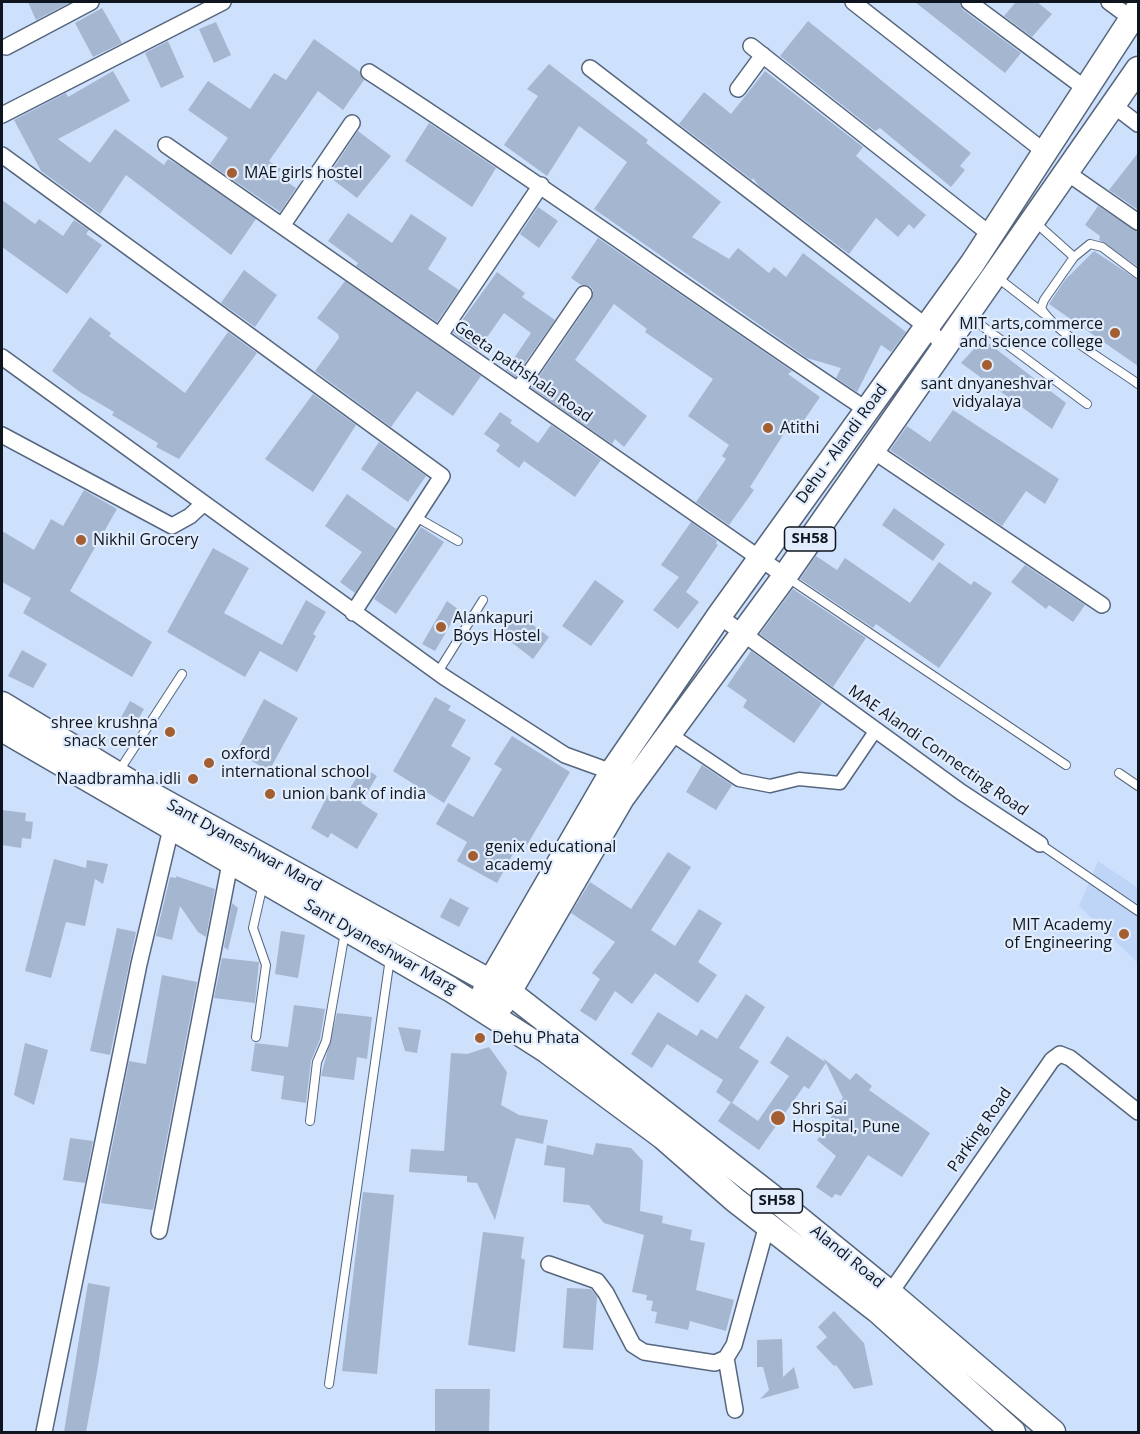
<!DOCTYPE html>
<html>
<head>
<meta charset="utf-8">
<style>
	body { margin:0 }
	#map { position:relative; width:1140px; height:1434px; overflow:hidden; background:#cde0fc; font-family:"Open Sans",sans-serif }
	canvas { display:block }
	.frame { position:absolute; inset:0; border:3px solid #0f151e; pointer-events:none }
</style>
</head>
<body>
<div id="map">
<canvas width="1140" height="1434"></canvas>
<div class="frame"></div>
</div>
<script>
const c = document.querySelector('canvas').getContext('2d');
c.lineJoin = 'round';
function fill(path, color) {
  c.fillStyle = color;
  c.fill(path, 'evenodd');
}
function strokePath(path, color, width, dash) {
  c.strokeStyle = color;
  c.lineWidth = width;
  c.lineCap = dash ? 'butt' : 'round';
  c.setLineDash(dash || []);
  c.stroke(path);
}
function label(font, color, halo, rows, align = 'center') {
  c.font = font + ' "Open Sans",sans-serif';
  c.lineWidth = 4.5;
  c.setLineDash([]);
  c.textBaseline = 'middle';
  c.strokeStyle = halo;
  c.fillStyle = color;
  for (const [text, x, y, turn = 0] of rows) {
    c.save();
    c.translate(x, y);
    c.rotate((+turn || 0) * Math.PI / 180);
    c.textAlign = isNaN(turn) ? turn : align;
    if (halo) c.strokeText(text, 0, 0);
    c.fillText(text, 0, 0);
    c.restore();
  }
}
fill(new Path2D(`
	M1098,861L1138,888V963L1079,906Z`), '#bfd5f8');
fill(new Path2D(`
	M28,2H71L36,20Z
	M915,2H959L963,10L1021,53L1005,73Z
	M1016,2H1037L1052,14L1032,37L1004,16Z
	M102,8L122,43L93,57L75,23Z
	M808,21L971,153L960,166L965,170L951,187L880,128L875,131L780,56Z
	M216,22L231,55L214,63L199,29Z
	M314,39L359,71L364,80L343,110L318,91L269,161L281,169L277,175L296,188L280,212L210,164L228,138L188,110L208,81L250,109L274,73L286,80Z
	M168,41L184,77L161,88L145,53Z
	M549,64L648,140L646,143L721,202L692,237L729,259L738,248L769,273L774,267L786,277L803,253L906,332L891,352L881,345L857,392L836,378L841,368L807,358L594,209L627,162L579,126L547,176L504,145L538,96L527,89Z
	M113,71L130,101L58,139L90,163L115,129L164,165L168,159L183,168L256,219L231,255L126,175L100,214L41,171L14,120L66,93L68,97Z
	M765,71L863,147L856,156L926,215L914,229L909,224L898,237L876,218L849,254L759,186L753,178L752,180L679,124L704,92L731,114Z
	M429,123L496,168L472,207L405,161Z
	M358,131L391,156L357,198L328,176Z
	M1138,153V210L1109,190Z
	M2,200L35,224L39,219L63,236L74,220L89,230L86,234L102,245L67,294L2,247Z
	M1098,206L1138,232V267L1099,240L1100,236L1085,225Z
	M538,207L558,221L539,248L520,234Z
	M348,213L392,243L411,214L447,238L428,269L459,290L437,322L356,266L358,263L328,241Z
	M598,238L792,371L788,374L820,397L798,429L790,424L750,487L754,490L729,525L696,502L726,459L722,456L729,445L688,416L713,379L645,332L647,329L614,304L575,360L647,416L624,447L615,439L612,444L531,388L592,299L593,290L590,286L581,285L571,278Z
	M1094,251L1138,280V366L1049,304L1065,280Z
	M244,270L277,295L255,327L221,303Z
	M497,272L525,293L522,297L555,320L515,377L506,370L531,333L504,313L478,350L453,333Z
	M345,281L481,376L453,416L417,391L391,427L315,371L339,338L338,334L317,318Z
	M90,317L111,333L109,336L185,393L228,332L257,353L179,459L156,447L158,443L112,415L114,412L80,392L52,371Z
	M983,339L1066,403L1052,429L961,363Z
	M313,394L356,425L313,492L265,459Z
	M953,410L1059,479L1045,504L1026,491L1002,526L890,450L907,426L930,442Z
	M500,412L512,420L510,423L538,443L551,425L601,460L575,497L524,461L519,468L496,451L500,445L484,434Z
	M379,442L426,476L408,502L361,469Z
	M84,490L117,509L70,591L152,642L132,677L23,613L31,598L2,582V531L34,550L51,519L63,526Z
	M347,494L396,529L355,593L340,582L362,552L325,526Z
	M894,508L945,544L933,561L882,525Z
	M691,522L717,541L716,544L718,545L686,592L699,602L678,629L653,610L679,577L661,565Z
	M421,527L444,542L396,614L374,599Z
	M213,548L249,568L224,613L282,645L306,600L326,612L313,634L316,636L297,672L260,651L245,677L167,632Z
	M816,556L837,570L845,558L910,603L939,562L971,585L974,581L992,593L939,668L876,624L873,628L800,579Z
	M1025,565L1085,605L1073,622L1049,605L1046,609L1011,582Z
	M595,580L624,601L591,646L562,626Z
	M793,589L866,638L833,687L760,634Z
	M447,601L459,610L435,651L422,644Z
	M517,613L549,637L533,659L502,635Z
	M22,650L47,664L33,688L8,676Z
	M751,651L822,703L794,743L743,707L747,700L727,686Z
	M435,697L451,706L448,710L466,720L451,746L471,758L444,803L393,771Z
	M264,699L298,718L269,771L236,752Z
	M130,701L144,709L132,731L118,723Z
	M512,736L570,772L527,845L520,841L497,883L457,861L467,842L436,824L448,803L473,817L502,769L494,764Z
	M702,765L732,785L716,810L686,792Z
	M363,767L377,776L361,803L378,814L357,849L331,833L328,838L311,828L330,791L344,798Z
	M2,810L26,813L25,821L33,822L31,839L22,838L21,848L2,845Z
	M668,852L691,867L651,930L675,946L699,909L722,923L698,962L717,975L698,1003L655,973L632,1004L615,991L596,1021L580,1011L600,979L592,973L615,942L571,913L590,882L631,909Z
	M54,859L86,868L87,860L108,864L103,884L95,879L85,926L66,922L51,978L25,971Z
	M176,876L215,889L206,937L198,932L180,906L172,940L156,936L170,877L176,878Z
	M450,898L469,908L459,927L440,917Z
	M232,903L238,908L228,950L224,947Z
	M117,928L136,932L110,1055L90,1051Z
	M281,931L305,935L298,978L275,974Z
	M222,958L259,962L255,1003L214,998Z
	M162,975L197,982L153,1210L101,1203L129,1061L146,1064Z
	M746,994L765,1007L739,1048L759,1061L732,1103L716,1092L723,1080L667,1044L652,1068L631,1054L658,1012L697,1036L701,1029L717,1039Z
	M294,1005L325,1009L320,1039L311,1061L306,1103L281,1099L284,1076L251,1071L255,1043L288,1047Z
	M337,1013L372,1017L367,1059L357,1057L354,1080L321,1076Z
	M398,1027L421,1030L417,1053L405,1051Z
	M787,1036L825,1062L823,1058L850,1080L856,1073L872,1086L869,1090L930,1133L902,1177L868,1155L841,1196L835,1194L832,1198L816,1187L836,1156L817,1140L831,1123V1113L843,1098L826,1063L809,1089L804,1086L759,1150L718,1121L731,1102L758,1121L789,1076L770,1063Z
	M25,1043L48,1050L34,1105L14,1095Z
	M489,1047L507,1072L501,1105L519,1115L548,1120L543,1144L516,1138L495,1220L477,1183L467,1182V1176L409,1172L411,1149L444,1151L451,1053L467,1054Z
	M70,1138L93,1141L85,1183L63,1180Z
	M596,1143L631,1148L643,1161L640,1211L663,1216L662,1223L692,1230L690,1240L705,1243L696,1290L734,1300L726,1331L690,1321L688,1330L655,1323L657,1312L651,1311L653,1301L646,1300L647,1295L632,1292L644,1235L604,1223L589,1205L563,1202L565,1168L544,1165L547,1145L593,1155Z
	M363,1192L394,1195L377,1374L342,1371Z
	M483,1232L524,1237L521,1258L525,1260L515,1352L468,1345Z
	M88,1283L110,1287L97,1372L86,1432H64Z
	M567,1288L591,1289L597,1297L593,1350L563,1348Z
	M834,1311L864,1343L873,1385L854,1389L836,1365L834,1366L816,1347L827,1337L818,1327Z
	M782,1339L783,1377L794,1367L799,1388L760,1399L769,1390L763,1367H757V1340Z
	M435,1389H490L489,1432H435Z`), '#a5b6d1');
const service = new Path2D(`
	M1036,223L1074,257
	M1138,274L1102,247L1090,244L1074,257L1044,300L1041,308C1054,332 1115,367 1138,384
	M998,278L1043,313
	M970,317L1087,404
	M416,517L458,541
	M788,578L1066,765
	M438,672L483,600
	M119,771L182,674
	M1119,773L1138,786
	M1040,844L1138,911
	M256,1037L266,965L253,928L263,884
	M310,1121L317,1062L326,1041L345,932
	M329,1384L390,958`);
const pedestrian = new Path2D(`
	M669,733L739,780L770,786L799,779L840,783L876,730`);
const minor = new Path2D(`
	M853,2L1045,152
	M969,2L1086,89
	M1109,2L1132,19
	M751,46L991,235
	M6,47L91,2
	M590,68L927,327L944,346
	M369,72C538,181 700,299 867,410
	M738,89L763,55
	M1113,105L1138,124
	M2,115L223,2
	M352,123L282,226L785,576
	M166,145L282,226
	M2,155L442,476L353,613
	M1066,172L1138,222
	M440,335L541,185
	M2,357L444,677L565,755L612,772
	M518,390L584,294
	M2,435L172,526L190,516L203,504
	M872,450L1102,605
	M719,616L961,792L1040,844
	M159,1231L232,853
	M549,1264L597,1281L606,1293L633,1345L644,1352L715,1363L726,1358L734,1345L767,1225
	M886,1299L1052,1060L1060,1054L1070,1058L1138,1112
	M726,1358L735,1410
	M44,1432L139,964L173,820`);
const primary = new Path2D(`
	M2,704L145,791L509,992L771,1196L890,1293L1053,1432
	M2,729L450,989L547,1051L663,1137L735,1200L878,1311L1013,1432
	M484,993L612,772L719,616L972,264L1138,9
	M502,1004L622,798L785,576L1138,69`);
strokePath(service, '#56667e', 10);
strokePath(pedestrian, '#56667e', 15);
strokePath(minor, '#56667e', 18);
strokePath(primary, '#56667e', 27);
strokePath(service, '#fff', 8);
strokePath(pedestrian, '#fff', 12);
strokePath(minor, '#fff', 15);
strokePath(primary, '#fff', 24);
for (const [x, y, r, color] of [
	[232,173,6,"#a35e31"],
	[1115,333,6,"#a35e31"],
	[987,365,6,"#a35e31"],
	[768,428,6,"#a35e31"],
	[81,540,6,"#a35e31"],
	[441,627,6,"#a35e31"],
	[170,732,6,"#a35e31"],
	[209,763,6,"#a35e31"],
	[193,779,6,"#a35e31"],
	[270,794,6,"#a35e31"],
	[473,856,6,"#a35e31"],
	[1124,934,6,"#a35e31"],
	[480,1038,6,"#a35e31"],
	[778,1118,8,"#a35e31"]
]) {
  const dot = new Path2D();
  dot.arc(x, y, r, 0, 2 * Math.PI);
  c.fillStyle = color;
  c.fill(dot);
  strokePath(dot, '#e1ecfd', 2);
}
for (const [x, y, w] of [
	[810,539,51],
	[777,1201,51]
]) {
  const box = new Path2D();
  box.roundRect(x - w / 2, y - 12, w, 24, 4.5);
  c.fillStyle = '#e1ecfd';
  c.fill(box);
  strokePath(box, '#0f151e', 1.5);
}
label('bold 15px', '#0f151e', null, [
	["SH58",810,539],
	["SH58",777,1201]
]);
label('16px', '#0f151e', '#e1ecfd', [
	["MAE girls hostel",244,173],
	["MIT arts,commerce",1103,324,"right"],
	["and science college",1103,342,"right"],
	["sant dnyaneshvar",987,384,"center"],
	["vidyalaya",987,402,"center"],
	["Atithi",780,428],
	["Nikhil Grocery",93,540],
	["Alankapuri",453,618],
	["Boys Hostel",453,636],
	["shree krushna",158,723,"right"],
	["snack center",158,741,"right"],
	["oxford",221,754],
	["international school",221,772],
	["Naadbramha idli",181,779,"right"],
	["union bank of india",282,794],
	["genix educational",485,847],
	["academy",485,865],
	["MIT Academy",1112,925,"right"],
	["of Engineering",1112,943,"right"],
	["Dehu Phata",492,1038],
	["Shri Sai",792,1109],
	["Hospital, Pune",792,1127]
], 'left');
label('16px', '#0f151e', '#e1ecfd', [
	["Geeta pathshala Road",523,372,35],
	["Dehu - Alandi Road",842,444,-54],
	["MAE Alandi Connecting Road",938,751,35],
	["Sant Dyaneshwar Mard",244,846,29],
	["Sant Dyaneshwar Marg",380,947,30],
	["Parking Road",980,1130,-55],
	["Alandi Road",847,1257,39]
]);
</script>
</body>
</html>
